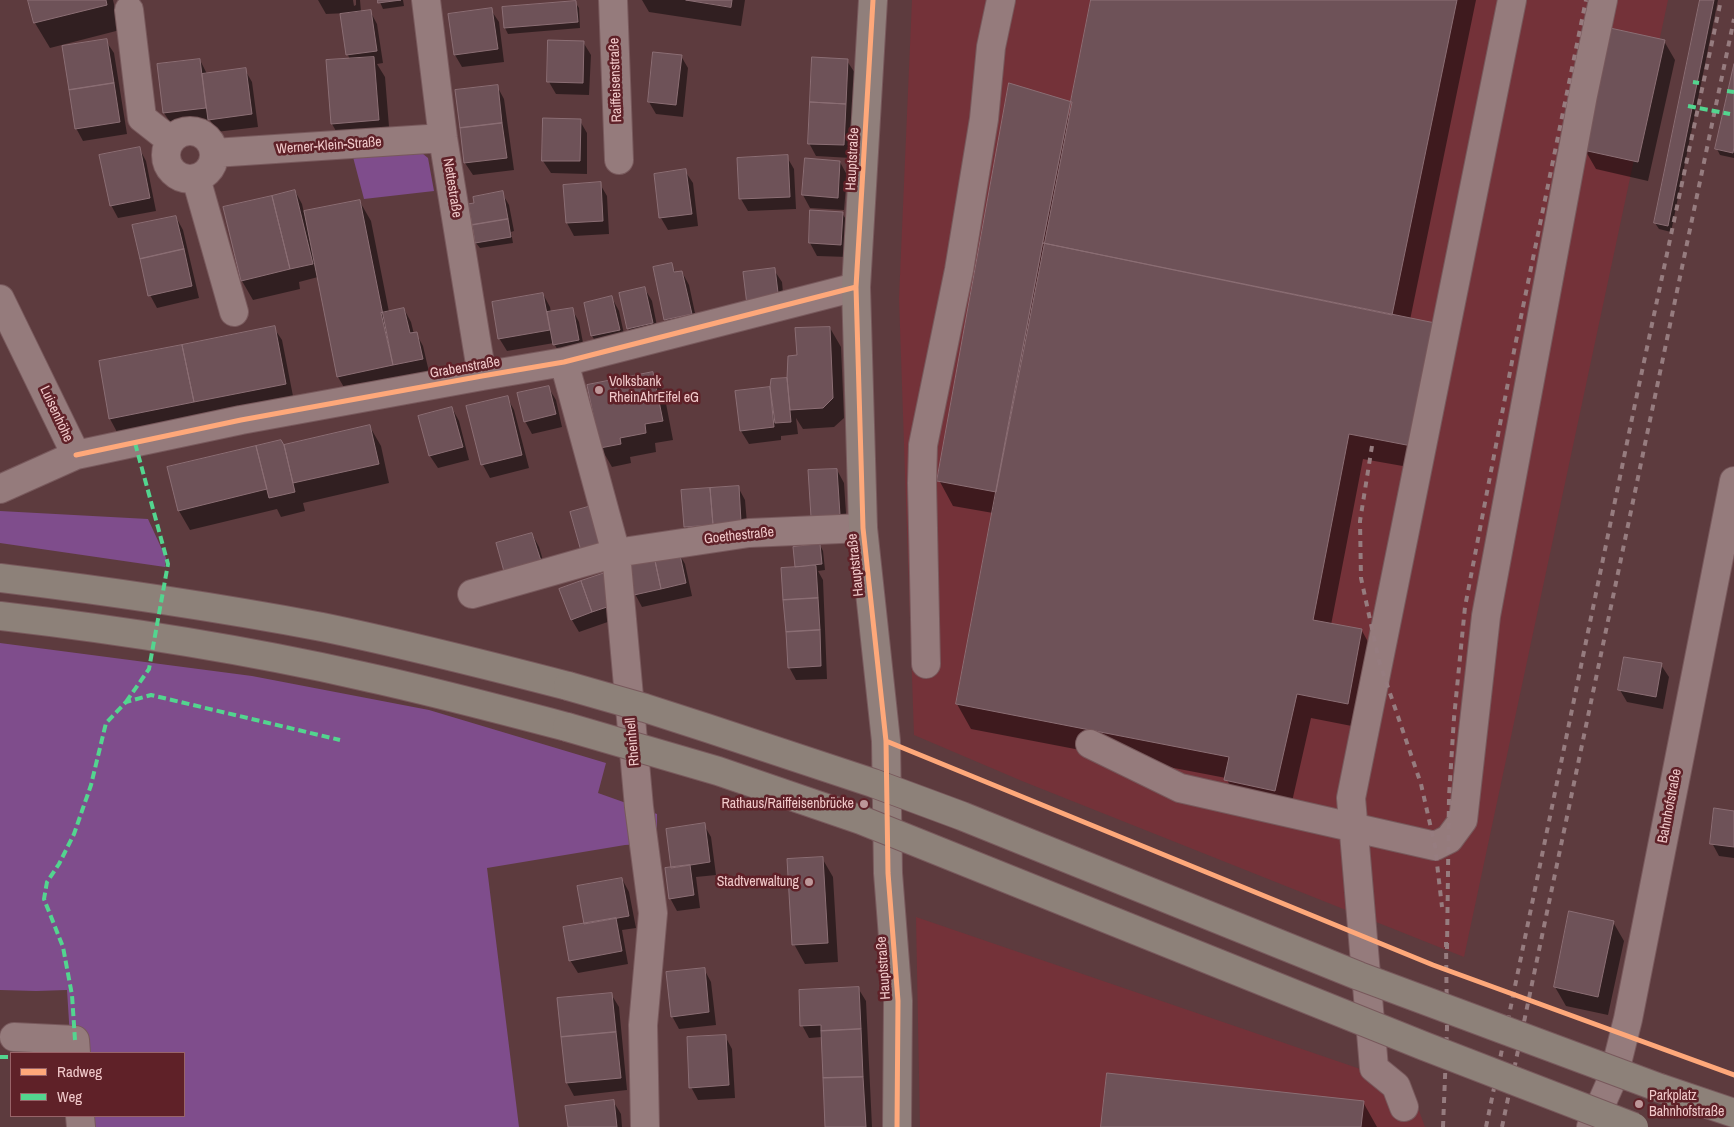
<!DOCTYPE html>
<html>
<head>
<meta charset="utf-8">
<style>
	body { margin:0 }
	#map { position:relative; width:1734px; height:1127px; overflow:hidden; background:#5d3b3e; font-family:"Archivo Narrow",sans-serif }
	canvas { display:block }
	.legend { position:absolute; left:10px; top:1052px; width:175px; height:65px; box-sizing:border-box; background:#5f2128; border:1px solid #996469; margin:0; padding:6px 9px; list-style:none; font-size:15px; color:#f1c9ca }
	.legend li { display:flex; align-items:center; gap:10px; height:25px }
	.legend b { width:25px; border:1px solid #996469 }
</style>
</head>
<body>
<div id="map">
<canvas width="1734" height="1127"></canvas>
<ul class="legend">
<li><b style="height:6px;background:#fea87a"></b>Radweg</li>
<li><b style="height:6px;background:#53d58f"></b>Weg</li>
</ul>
</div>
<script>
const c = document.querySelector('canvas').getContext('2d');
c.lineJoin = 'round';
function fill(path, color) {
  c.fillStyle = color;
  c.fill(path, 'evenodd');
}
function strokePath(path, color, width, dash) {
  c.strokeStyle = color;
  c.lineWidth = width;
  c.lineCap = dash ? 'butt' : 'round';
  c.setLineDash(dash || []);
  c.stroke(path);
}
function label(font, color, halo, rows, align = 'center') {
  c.font = font + ' "Archivo Narrow",sans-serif';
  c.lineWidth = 5;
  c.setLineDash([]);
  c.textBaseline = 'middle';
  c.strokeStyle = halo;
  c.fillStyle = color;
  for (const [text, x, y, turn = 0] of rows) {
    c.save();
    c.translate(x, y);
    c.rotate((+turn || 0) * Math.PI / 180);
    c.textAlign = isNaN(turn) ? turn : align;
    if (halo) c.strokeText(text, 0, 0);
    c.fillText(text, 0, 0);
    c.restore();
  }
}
fill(new Path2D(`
	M912,0H1668L1464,957L1022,781L914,735L899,298Z
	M916,917L1410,1086L1425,1127H920Z`), '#743239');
fill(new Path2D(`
	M417,149L428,158L434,191L364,199L353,157Z
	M0,511L148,519L166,558L165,567L0,543Z
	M0,643L252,676L429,710L606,763L598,793L657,814V843L625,845L487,868L519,1127H70V1116H184V1053H71L67,990L36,991L0,990Z`), '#7f4d8c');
fill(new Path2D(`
	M29,0H113L120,30L50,48L35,23Z
	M318,0H353L354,6L356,5V0H360L361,12L370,11L377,24L383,63L377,64L385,77L390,139L343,143L332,124L350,60L348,55L347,13L326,14Z
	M379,0H403L404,6L383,9Z
	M642,0H745L741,26L649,12Z
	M1092,0H1476L1410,320L1431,471L1363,459L1331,625L1362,631L1376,656L1362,728L1311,718L1289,815L1240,805L1226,778L971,729L957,704L993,513L953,506L939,480L1073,103Z
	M1701,0H1718L1671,232L1659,229L1655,223Z
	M575,2L579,8L580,28L508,34L505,28L503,8Z
	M491,10L499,22L504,62L462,67L455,55Z
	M106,41L114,53L127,134L83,141L76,128Z
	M1664,41L1675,60L1648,181L1596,169L1585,150Z
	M583,42L591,55L589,95L556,94L549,82Z
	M681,56L688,68L683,117L656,114L649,102Z
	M200,60L207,74L245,70L252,82L258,127L216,132L210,120L172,125L164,113Z
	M847,61L855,73L851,158L816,156L809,143Z
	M1734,70V158L1720,155L1717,149Z
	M497,86L504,99L514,170L473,175L465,163Z
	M580,121L587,133V174L551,173L543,161Z
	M139,148L146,161L156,211L118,218L111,205Z
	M787,157L794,169L796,209L748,211L741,199Z
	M840,162L847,175L844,210L810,208L803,195Z
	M685,171L693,183L698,226L668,230L661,218Z
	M600,184L607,196L609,234L574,236L567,223L565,186Z
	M295,191L302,204L304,213L360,202L371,221L389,312L404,309L411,322L414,334L416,333L423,346L429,372L402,377L349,396L338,377L318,277L299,282L300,289L253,300L242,281L224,208Z
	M502,193L509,205L514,231L511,232L513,243L480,248L476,243Z
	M842,213L850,226L848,257L817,256L810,243Z
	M176,217L183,230L199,298L157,308L150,295Z
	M671,264L676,273L682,272L689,285L698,327L673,332L665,319Z
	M774,270L782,282L785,314L755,317Z
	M645,289L652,301L659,336L635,341L628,328Z
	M543,294L550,307L551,313L572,309L579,322L585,353L561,357L554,343L507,351L499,338Z
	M612,298L619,311L626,343L600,348L592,336Z
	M274,328L282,340L293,396L117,432L110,419L100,362Z
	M830,328L841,347L844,418L834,427L803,429L796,418L798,434L781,436V440L749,444L741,431L737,392L771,388L772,380L789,379L798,356Z
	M653,373L664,393L673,440L655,443L656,452L630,457L631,463L612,467L601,448Z
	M548,387L556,400L562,427L532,434L525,421Z
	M507,397L514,410L529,468L490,478L483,465L468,407Z
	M452,408L459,421L469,460L438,468L430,456L420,417Z
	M370,427L381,446L389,483L303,503L305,511L281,517L277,509L190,530L179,511L283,446Z
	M837,470L844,483L847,528L812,517Z
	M738,487L745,500L748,535L693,539L685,526Z
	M532,534L539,547L548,577L514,587Z
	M820,545L823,551L825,570L818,571L823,580L827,679L796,680L789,667L796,566Z
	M678,552L685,564L692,596L642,607L635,594Z
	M611,587L622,617L579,632L572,620Z
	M1661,665L1669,677L1663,709L1627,702L1620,690Z
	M1734,812V858L1719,856L1712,843Z
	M704,825L711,837L716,875L696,877L700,908L677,911L670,898L673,869Z
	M822,858L833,877L838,962L805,964L794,944Z
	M622,879L629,892L636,928L622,930L628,964L578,973L570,960L585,925Z
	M1613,922L1624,941L1608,1015L1566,1006L1555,987Z
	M704,969L711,982L716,1025L679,1029L672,1016Z
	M858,988L866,1001L872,1127H826L822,1037L809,1038L802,1025Z
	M611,994L619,1007L627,1090L574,1096L567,1083L558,999Z
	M725,1036L732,1049L735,1098L698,1100L691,1087Z
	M613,1101L621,1114L622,1127H569Z
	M1363,1102L1377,1127H1102Z`), '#0007');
const building = new Path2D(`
	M28,0H106L107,5L34,23Z
	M378,0H401L378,3Z
	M686,0H732L731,7Z
	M1091,0H1457L1392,315L1043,243Z
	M1700,0H1714L1668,226L1654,223Z
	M576,1L578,22L504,28L502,7Z
	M492,8L498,49L454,55L448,14Z
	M371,10L377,51L346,55L340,14Z
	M1610,28L1665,40L1638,162L1583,150Z
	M107,39L114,83L69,90L62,46Z
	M548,40L584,41L583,83L547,82Z
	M653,52L682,55L676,105L648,102Z
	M374,57L379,120L331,124L326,60Z
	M812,57L848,59L846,104L810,102Z
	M200,59L206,108L163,113L157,64Z
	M1734,64V147L1733,153L1715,149Z
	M246,68L252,114L208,120L202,74Z
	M114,83L120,122L75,129L69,90Z
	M1009,83L1072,102L996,492L937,481Z
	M498,85L502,123L460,128L455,90Z
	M810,102L846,104L844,145L808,144Z
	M543,118L581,119L580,161H542Z
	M502,123L507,158L464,163L460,128Z
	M140,147L150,198L110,206L99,155Z
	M788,155L790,197L739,199L737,158Z
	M805,158L840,161L838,198L802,195Z
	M686,169L692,214L659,218L654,174Z
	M601,182L603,221L566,223L563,185Z
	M295,190L313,264L290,269L272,196Z
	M503,191L508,219L472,225L468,204L474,203L473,197Z
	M272,196L290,269L241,281L223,207Z
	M360,200L393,365L337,377L304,211Z
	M810,210L843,212L841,245L809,243Z
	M176,216L184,249L140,259L132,225Z
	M508,219L511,237L475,243L472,225Z
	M1043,243L1440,324L1417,447L1349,434L1313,620L1362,629L1348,704L1297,694L1275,791L1224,780L1229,757L956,704Z
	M184,249L192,286L148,296L140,259Z
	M672,263L674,272L682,271L692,314L664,320L653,267Z
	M775,268L779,301L747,305L743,272Z
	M645,287L653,323L627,329L619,293Z
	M543,293L550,330L498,339L492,302Z
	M612,296L620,330L591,336L584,303Z
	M404,308L410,333L417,332L423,359L393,365L381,313Z
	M573,308L579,340L553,345L547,312Z
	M275,326L286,384L194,402L182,345Z
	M830,327L833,398L823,408L790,410L787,378L788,356L797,355L795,328Z
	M182,345L194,402L109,419L99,361Z
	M653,372L663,421L645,424L646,433L620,438L621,444L600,448L587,385Z
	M787,378L791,422L775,423L770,387L771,379Z
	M549,386L556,414L524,422L517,393Z
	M770,387L774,427L740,431L735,391Z
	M508,396L522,455L481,465L466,406Z
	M452,407L463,447L429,456L418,416Z
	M370,425L379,464L293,483L284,445Z
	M281,440L284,445L295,492L269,498L256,446Z
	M256,446L267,489L178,511L167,467Z
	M837,469L840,515L811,517L808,470Z
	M739,486L741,522L713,525L710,488Z
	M710,488L713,525L684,527L681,490Z
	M595,505L606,544L581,551L570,512Z
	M532,533L542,564L505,575L496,543Z
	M820,544L822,564L795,567L793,547Z
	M679,550L686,583L661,589L654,556Z
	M654,556L661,589L634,595L627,562Z
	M816,566L818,598L783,600L781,568Z
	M605,573L616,604L592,612L581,581Z
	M581,581L592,612L571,620L559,589Z
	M818,598L820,630L786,632L783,600Z
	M820,630L821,666L788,668L786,632Z
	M1624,657L1662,663L1656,697L1618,690Z
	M1714,808L1734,811V847L1710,844Z
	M705,823L710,862L671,868L666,829Z
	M823,857L828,943L792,945L787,859Z
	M690,865L694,895L669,899L665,868Z
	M622,878L629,916L584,924L577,886Z
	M1569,911L1614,921L1598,997L1554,987Z
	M616,918L622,951L569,961L563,927Z
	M705,968L709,1012L671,1017L666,972Z
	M859,987L861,1029L821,1031V1025L800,1026L799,990Z
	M612,993L616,1032L561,1037L557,998Z
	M861,1029L863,1077L823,1078L821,1031Z
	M616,1032L621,1078L566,1083L561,1037Z
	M726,1035L729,1085L689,1088L687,1037Z
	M1107,1073L1364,1101L1361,1127H1101Z
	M863,1077L866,1127H825L823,1078Z
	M614,1100L617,1127H568L565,1106Z`);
fill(building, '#6e5258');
strokePath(building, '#8b6e74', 1);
const minor = new Path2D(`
	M426,0L443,138L482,376
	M613,0L619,160
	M129,10L142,118L170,140
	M166 155a24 24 0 1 1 48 0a24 24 0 1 1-48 0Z
	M214,153L443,138
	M196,178L234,312
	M0,299L76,455
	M564,362L616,553L639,807L653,913L643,1025L645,1127
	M0,489L76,455L241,420L482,376L564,362L856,287
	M472,594L616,553L749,533L863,528
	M926,664L922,483L923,445L959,270L984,119L991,47L1001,0
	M1090,744L1180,788L1435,846L1449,839L1463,820L1486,616L1583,95L1603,0
	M14,1037L75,1040L76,1053
	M1404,1107L1396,1086L1374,1068L1351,798L1512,0
	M80,1116L81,1127
	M1591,1127L1614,1075L1628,1019L1734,481`);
const major = new Path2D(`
	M873,0L856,287L863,528L886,741L888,873L898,1001L897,1127`);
const highway = new Path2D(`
	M0,578C108,591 215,607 322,627C404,644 487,665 568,686
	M0,616C121,630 242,649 362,676C431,691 499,709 567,727
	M1660,1088L1734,1113`);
strokePath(minor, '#78595c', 30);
strokePath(major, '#78595c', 30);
strokePath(highway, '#78595c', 30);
strokePath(minor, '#957b7c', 28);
strokePath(major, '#907f7b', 28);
strokePath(highway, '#8d8179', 28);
strokePath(new Path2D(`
	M1372,446L1360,521L1361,578L1379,661L1421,784L1435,846L1442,907
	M1447,949L1449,796L1454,718L1465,607L1515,346L1586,0
	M1443,1127L1447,1028L1446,942
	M1486,1127L1635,404L1721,0
	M1502,1127L1734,19`), '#967c7f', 4, [6, 6]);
const highwayBridge = new Path2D(`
	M568,686L645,708L707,728L873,783L962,816L1359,976L1660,1088
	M567,727L718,771L861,820L1424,1046L1634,1127`);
strokePath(highwayBridge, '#78595c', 30, []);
strokePath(highwayBridge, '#8d8179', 28);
strokePath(new Path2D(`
	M1693,82L1699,83
	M1727,91L1734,92
	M1688,106L1730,114
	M126,702L149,669L168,564L135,443
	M75,1040L72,995L63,947L44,899L47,882L59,864L74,834L91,785L106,723L126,702L151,695L340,740
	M0,1057H11`), '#53d58f', 4, [8, 4]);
strokePath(new Path2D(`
	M873,0L856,287L863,528L886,741L888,873L898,1001L897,1127
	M76,455L241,420L482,376L564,362L856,287
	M886,741L1433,965L1734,1075`), '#fea87a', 5);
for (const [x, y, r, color] of [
	[599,390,5,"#bd9799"],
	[864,804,5,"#bd9799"],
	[809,882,5,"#bd9799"],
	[1639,1104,5,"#bd9799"]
]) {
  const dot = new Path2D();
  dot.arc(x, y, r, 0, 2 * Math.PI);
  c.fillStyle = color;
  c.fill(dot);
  strokePath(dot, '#5f2128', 2);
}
label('14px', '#f1c9ca', '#5f2128', [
	["Raiffeisenstraße",616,80,-92],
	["Werner-Klein-Straße",329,146,-4],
	["Hauptstraße",853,159,-87],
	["Nettestraße",452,188,81],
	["Grabenstraße",465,368,-10],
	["Luisenhöhe",56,414,65],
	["Goethestraße",739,536,-6],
	["Hauptstraße",856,565,-96],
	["Rheinhell",633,742,-95],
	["Bahnhofstraße",1670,806,-79],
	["Hauptstraße",884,968,-94]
]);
label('14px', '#f1c9ca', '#5f2128', [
	["Volksbank",609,382],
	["RheinAhrEifel eG",609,398],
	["Rathaus/Raiffeisenbrücke",854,804,"right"],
	["Stadtverwaltung",799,882,"right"],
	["Parkplatz",1649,1096],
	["Bahnhofstraße",1649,1112]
], 'left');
</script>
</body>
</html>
